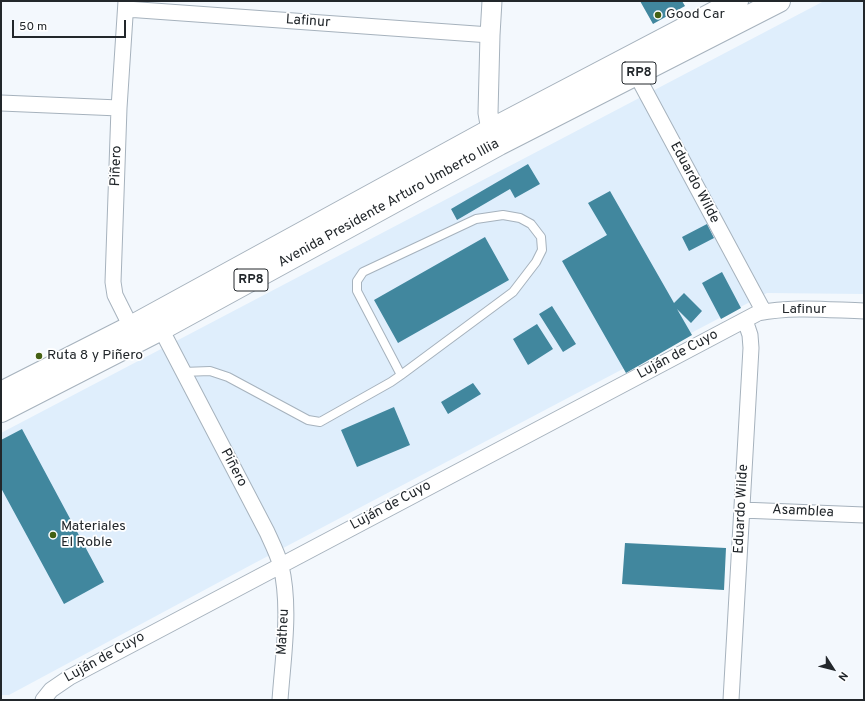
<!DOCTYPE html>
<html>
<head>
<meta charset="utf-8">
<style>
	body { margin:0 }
	#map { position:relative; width:865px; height:701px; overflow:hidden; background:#f3f8fd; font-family:Overpass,sans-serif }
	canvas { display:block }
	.frame { position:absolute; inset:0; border:2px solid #22272b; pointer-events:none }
	.north { position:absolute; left:813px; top:649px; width:40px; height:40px; -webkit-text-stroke:3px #fff; paint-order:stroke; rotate:126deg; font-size:11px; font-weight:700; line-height:16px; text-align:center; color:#22272b }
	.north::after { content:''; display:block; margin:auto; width:14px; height:18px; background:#22272b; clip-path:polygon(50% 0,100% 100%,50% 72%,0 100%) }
	.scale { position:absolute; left:12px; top:20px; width:114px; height:18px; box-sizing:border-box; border:2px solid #22272b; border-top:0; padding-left:5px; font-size:12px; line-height:14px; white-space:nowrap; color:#22272b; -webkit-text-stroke:3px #fff; paint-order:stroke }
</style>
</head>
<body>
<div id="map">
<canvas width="865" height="701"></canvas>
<div class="frame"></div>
<div class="north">N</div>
<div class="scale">50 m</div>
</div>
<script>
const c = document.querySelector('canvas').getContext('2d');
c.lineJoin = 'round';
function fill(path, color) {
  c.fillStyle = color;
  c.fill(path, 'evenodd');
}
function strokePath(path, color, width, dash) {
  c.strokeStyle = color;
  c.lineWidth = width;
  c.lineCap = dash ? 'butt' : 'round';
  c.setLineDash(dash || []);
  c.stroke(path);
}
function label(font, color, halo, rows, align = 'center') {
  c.font = font + ' Overpass,sans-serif';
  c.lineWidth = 3.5;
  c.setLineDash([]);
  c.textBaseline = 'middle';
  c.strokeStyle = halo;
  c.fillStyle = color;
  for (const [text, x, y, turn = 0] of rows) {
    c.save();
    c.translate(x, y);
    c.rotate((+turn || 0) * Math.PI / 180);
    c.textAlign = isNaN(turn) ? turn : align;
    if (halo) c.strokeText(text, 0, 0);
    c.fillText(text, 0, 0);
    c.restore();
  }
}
fill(new Path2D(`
	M824,1H864V294L767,293L251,565L9,695H1V433Z`), '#dfeefc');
fill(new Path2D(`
	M640,1H682L685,6L653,24Z
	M528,164L540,184L515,198L510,189L457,220L451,209Z
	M610,191L674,303L684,293L702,311L691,323L677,309L692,335L626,373L562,261L607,235L588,203Z
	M707,224L714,238L689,251L682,237Z
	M485,237L509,280L398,343L374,300Z
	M722,272L741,308L721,319L702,283Z
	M552,306L576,344L563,352L539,314Z
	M537,324L553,349L528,365L513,339Z
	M473,383L481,394L448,414L441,402Z
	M394,407L410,445L357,467L341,430Z
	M22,429L104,582L64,604L1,488V466H2L1,464V440Z
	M625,543L726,548L724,590L622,584Z`), '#41879e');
const service = new Path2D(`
	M183,372L210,371L228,377L308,420L320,422L391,382L401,375L513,292L536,262L542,250L541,237L531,224L520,218L503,215L476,219L363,272L357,281V291L401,375`);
const minor = new Path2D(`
	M126,1L119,108L113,282L115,295L131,327
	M126,9L490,35
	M636,74L764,312
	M1,103L119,108
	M161,329L267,532C272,543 278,555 281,566C291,608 283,657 280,700
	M742,510L864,515
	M43,700L51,690L70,677L758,313C793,306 829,310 864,311
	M731,700L751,348L750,335L745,320`);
const tertiary = new Path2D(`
	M492,1L490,35L488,113L491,130L497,141`);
const primary = new Path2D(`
	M1,393L131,327L491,130L737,1
	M1,411L161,329L499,144L779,1`);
strokePath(service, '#a6b2bd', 10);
strokePath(minor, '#a6b2bd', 17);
strokePath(tertiary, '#a6b2bd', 21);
strokePath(primary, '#a6b2bd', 24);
strokePath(service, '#fff', 8);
strokePath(minor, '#fff', 15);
strokePath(tertiary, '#fff', 19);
strokePath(primary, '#fff', 22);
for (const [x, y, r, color] of [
	[658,15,4,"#436013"],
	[39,356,4,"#436013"],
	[53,535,4,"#436013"]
]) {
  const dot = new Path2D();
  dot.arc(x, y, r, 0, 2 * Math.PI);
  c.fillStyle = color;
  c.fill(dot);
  strokePath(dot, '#fff', 1.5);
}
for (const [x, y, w] of [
	[639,73,34],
	[251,280,34]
]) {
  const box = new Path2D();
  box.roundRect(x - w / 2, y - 11, w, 22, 3);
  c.fillStyle = '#fff';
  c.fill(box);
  strokePath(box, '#22272b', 1);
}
label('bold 13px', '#22272b', null, [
	["RP8",639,73],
	["RP8",251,280]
]);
label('14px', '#22272b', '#fff', [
	["Good Car",666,15],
	["Ruta 8 y Piñero",47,356],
	["Materiales",61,527],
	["El Roble",61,543]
], 'left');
label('14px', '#22272b', '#fff', [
	["Lafinur",308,22,4],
	["Piñero",117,166,-88],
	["Eduardo Wilde",694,183,62],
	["Avenida Presidente Arturo Umberto Illia",389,204,-29],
	["Lafinur",804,310],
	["Luján de Cuyo",678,355,-28],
	["Piñero",233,468,62],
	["Luján de Cuyo",391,506,-28],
	["Eduardo Wilde",742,509,-87],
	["Asamblea",803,512,3],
	["Matheu",284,632,-87],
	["Luján de Cuyo",105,658,-29]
]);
</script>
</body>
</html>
